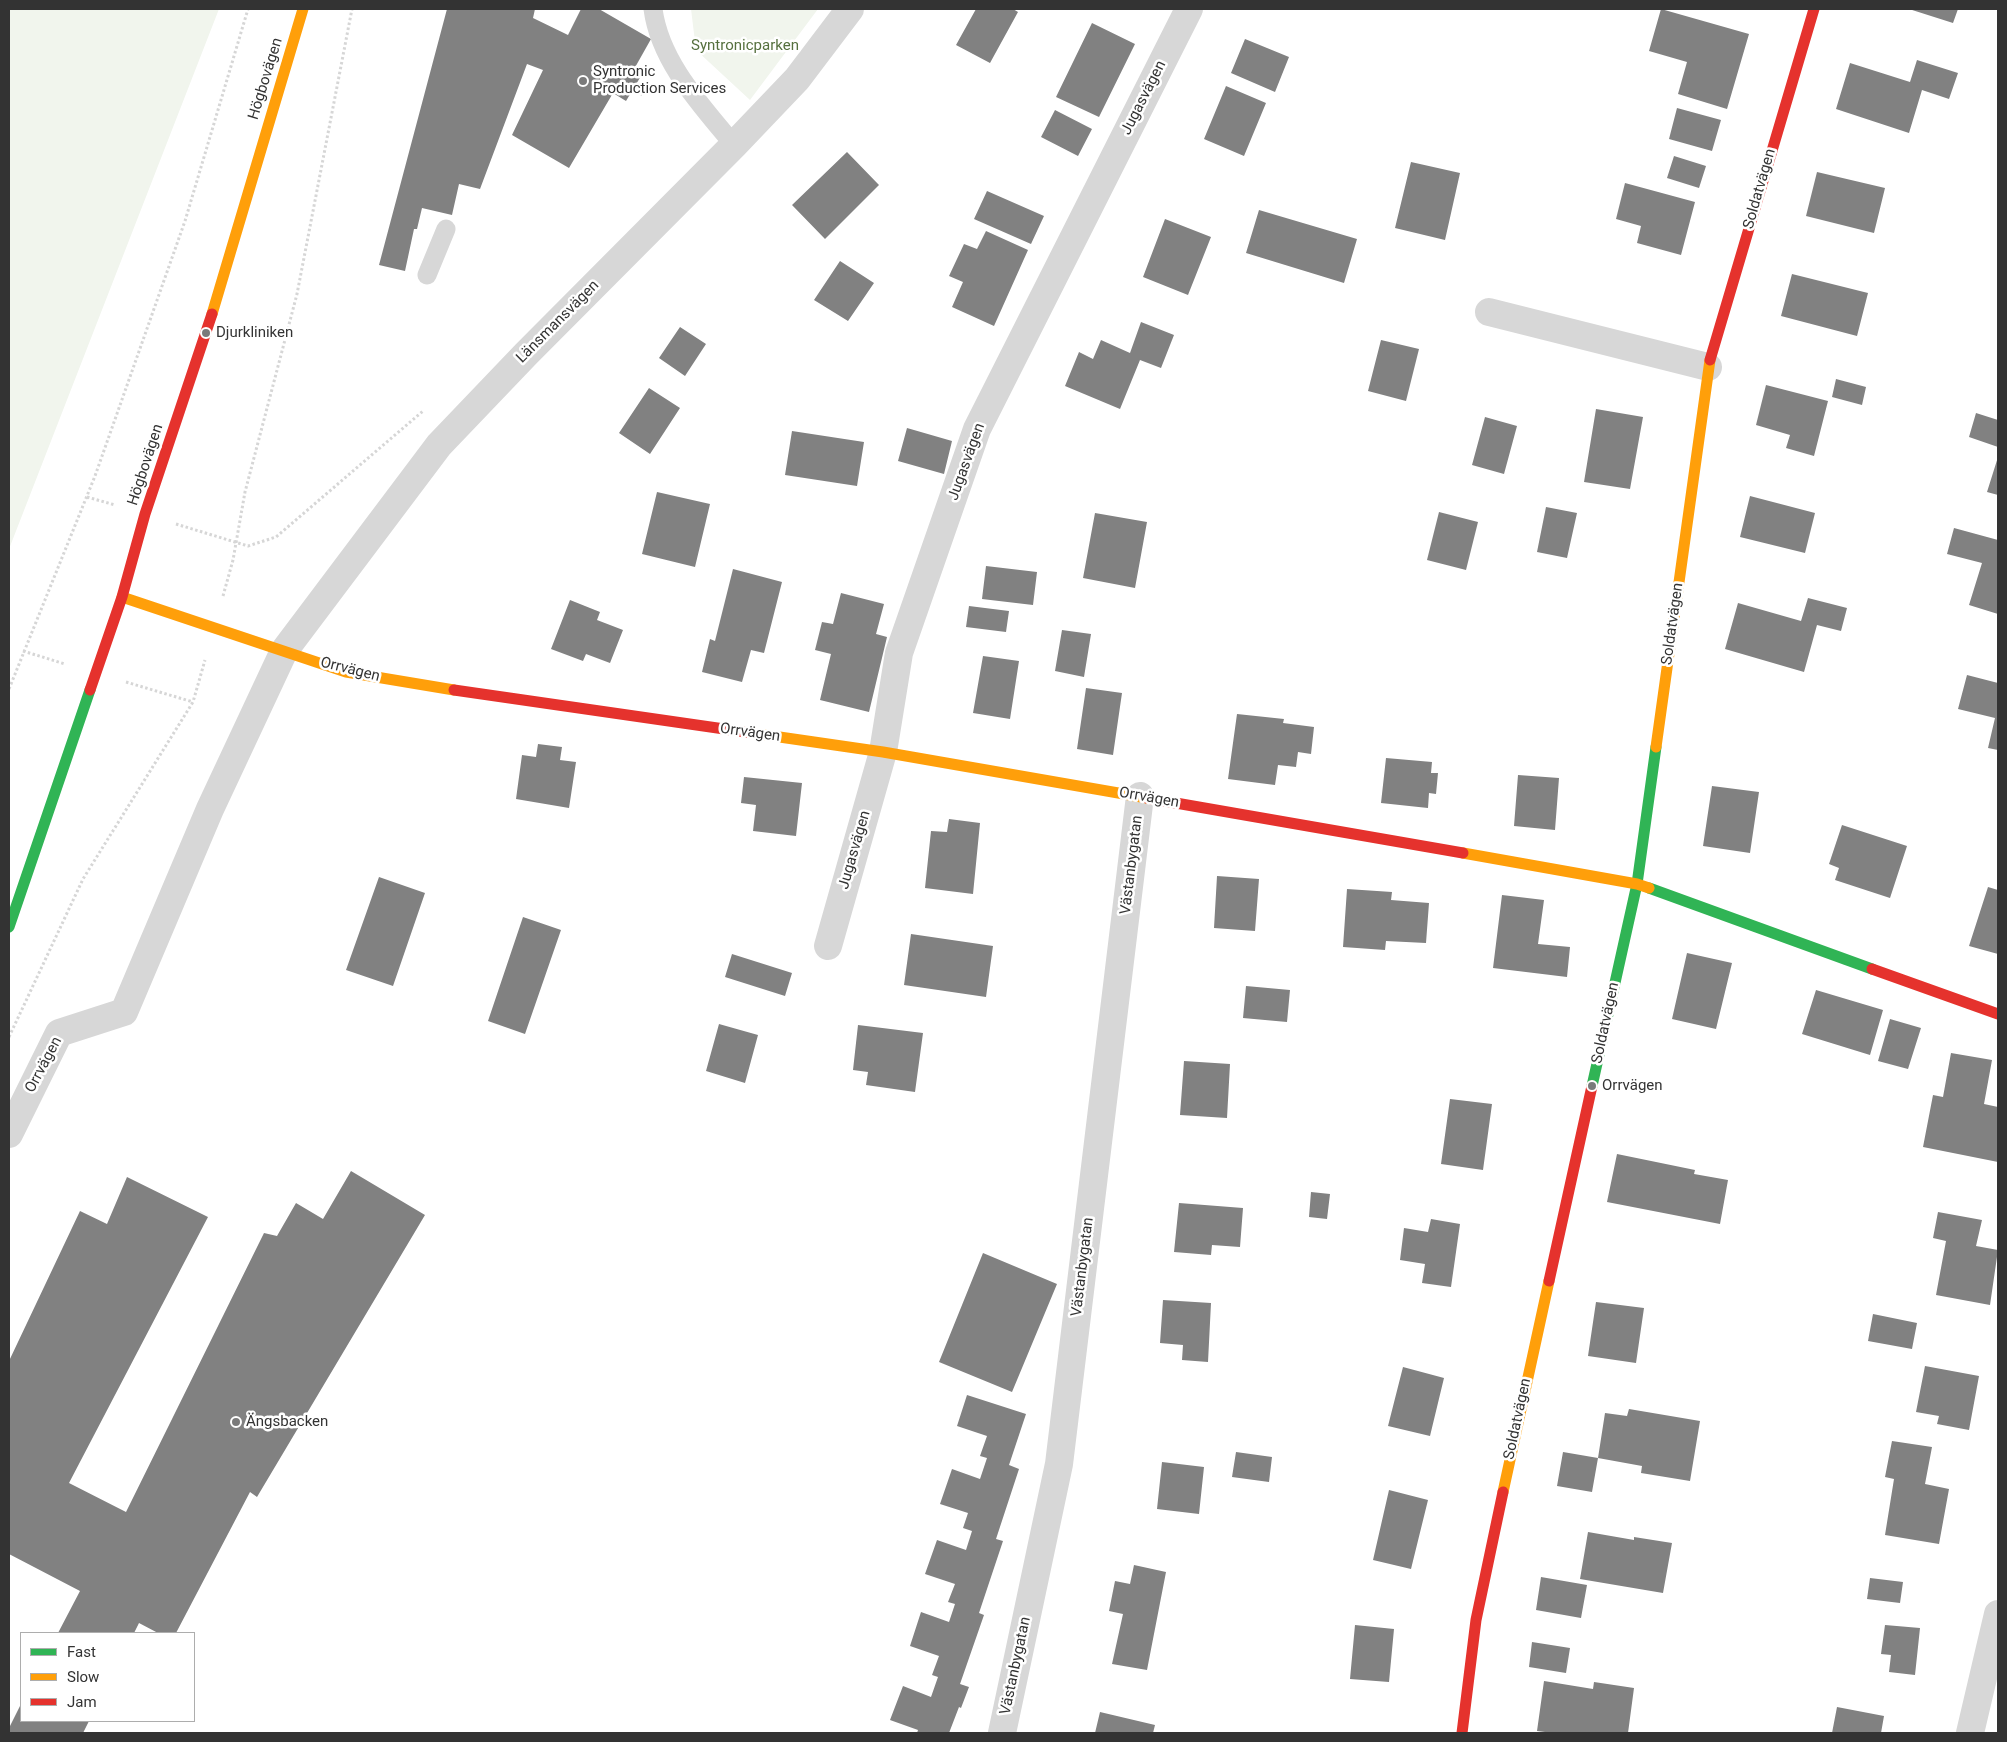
<!DOCTYPE html>
<html>
<head>
<meta charset="utf-8">
<style>
	body { margin:0 }
	#map { position:relative; width:2007px; height:1742px; overflow:hidden; background:#fff; font-family:Roboto,sans-serif }
	canvas { display:block }
	.frame { position:absolute; inset:0; border:10px solid #333; pointer-events:none }
	.legend { position:absolute; left:20px; top:1632px; width:175px; height:90px; box-sizing:border-box; background:#fff; border:1px solid #adadad; margin:0; padding:6px 9px; list-style:none; font-size:15px; color:#333 }
	.legend li { display:flex; align-items:center; gap:10px; height:25px }
	.legend b { width:25px; border:1px solid #adadad }
</style>
</head>
<body>
<div id="map">
<canvas width="2007" height="1742"></canvas>
<div class="frame"></div>
<ul class="legend">
<li><b style="height:6px;background:#30b455"></b>Fast</li>
<li><b style="height:6px;background:#ff9f0a"></b>Slow</li>
<li><b style="height:6px;background:#e5322d"></b>Jam</li>
</ul>
</div>
<script>
const c = document.querySelector('canvas').getContext('2d');
c.lineJoin = 'round';
function fill(path, color) {
  c.fillStyle = color;
  c.fill(path, 'evenodd');
}
function strokePath(path, color, width, dash) {
  c.strokeStyle = color;
  c.lineWidth = width;
  c.lineCap = dash ? 'butt' : 'round';
  c.setLineDash(dash || []);
  c.stroke(path);
}
function label(font, color, halo, rows, align = 'center') {
  c.font = font + ' Roboto,sans-serif';
  c.lineWidth = 5;
  c.setLineDash([]);
  c.textBaseline = 'middle';
  c.strokeStyle = halo;
  c.fillStyle = color;
  for (const [text, x, y, turn = 0] of rows) {
    c.save();
    c.translate(x, y);
    c.rotate((+turn || 0) * Math.PI / 180);
    c.textAlign = isNaN(turn) ? turn : align;
    if (halo) c.strokeText(text, 0, 0);
    c.fillText(text, 0, 0);
    c.restore();
  }
}
fill(new Path2D(`
	M9,9H219L9,549Z
	M691,9H818L750,100L696,50Z`), '#f1f5ed');
fill(new Path2D(`
	M447,9H535L533,18L568,35L581,9H599L651,39L633,71L641,76L626,101L613,93L569,168L512,135L543,70L527,64L480,189L459,184L452,215L422,208L417,229H414L405,271L379,265Z
	M976,9H1013L1018,12L990,63L956,45Z
	M1661,9L1749,34L1727,109L1678,94L1687,62L1649,51Z
	M1909,9H1958L1953,23Z
	M1092,23L1135,44L1099,117L1056,97Z
	M1245,39L1289,57L1275,92L1231,73Z
	M1917,60L1958,73L1949,99L1922,90L1909,133L1836,109L1850,63L1910,82Z
	M1226,86L1266,103L1244,156L1204,139Z
	M1677,108L1721,120L1712,151L1669,139Z
	M1055,110L1092,129L1078,156L1041,137Z
	M847,152L879,185L825,239L792,205Z
	M1674,156L1706,166L1699,188L1667,178Z
	M1411,162L1460,173L1445,240L1395,228Z
	M1817,172L1885,188L1874,233L1806,216Z
	M1625,183L1695,202L1681,255L1637,243L1641,226L1616,219Z
	M987,191L1044,216L1031,244L974,219Z
	M1259,210L1357,239L1344,283L1246,253Z
	M1165,219L1211,237L1188,295L1143,277Z
	M986,231L1028,250L994,326L952,307L963,282L949,276L964,244L977,249Z
	M840,261L874,283L848,321L814,300Z
	M1792,274L1868,293L1857,336L1781,316Z
	M1141,322L1174,335L1161,368L1140,360L1120,409L1065,386L1079,352L1093,359L1101,340L1130,353Z
	M680,327L706,344L685,376L659,358Z
	M1381,340L1419,349L1406,401L1368,391Z
	M1836,379L1866,387L1862,405L1832,397Z
	M1766,385L1828,401L1814,456L1786,448L1790,435L1756,425Z
	M649,388L680,408L650,454L619,433Z
	M1596,409L1643,417L1630,489L1584,482Z
	M1976,413L1998,420V447L1969,437Z
	M1485,417L1517,426L1504,474L1472,465Z
	M907,428L952,441L944,474L898,461Z
	M792,431L864,442L857,486L785,475Z
	M1998,457V495L1987,492Z
	M657,492L710,504L695,567L642,554Z
	M1750,496L1815,513L1805,553L1740,537Z
	M1546,507L1577,513L1567,558L1537,552Z
	M1439,512L1478,522L1466,570L1427,560Z
	M1095,513L1147,522L1135,588L1083,578Z
	M1954,528L1998,540V614L1969,605L1982,563L1947,554Z
	M986,566L1037,572L1033,605L982,599Z
	M733,569L782,582L764,653L751,650L742,682L702,672L710,639L715,641Z
	M841,593L884,604L876,634L887,637L869,712L820,700L831,654L815,650L822,622L833,624Z
	M1808,598L1847,608L1841,631L1817,625L1804,672L1725,649L1738,603L1801,621Z
	M570,600L600,612L597,620L623,630L610,663L586,654L583,661L551,649Z
	M969,606L1009,611L1006,632L966,627Z
	M1062,630L1091,634L1084,677L1055,671Z
	M983,656L1019,661L1010,719L973,713Z
	M1967,675L1998,683V750L1988,748L1995,718L1958,709Z
	M1086,688L1122,693L1113,755L1077,749Z
	M1237,714L1284,719L1283,723L1314,727L1311,754L1298,752L1296,767L1278,765L1275,785L1228,779Z
	M538,744L562,747L560,760L576,762L569,808L516,799L522,755L536,757Z
	M1386,758L1432,762L1431,773H1438L1436,794L1429,793L1428,808L1381,803Z
	M1518,775L1559,778L1555,830L1514,826Z
	M744,777L802,783L796,836L753,831L756,805L741,803Z
	M1712,786L1759,792L1750,853L1703,846Z
	M949,819L980,823L973,894L925,888L931,831L947,832Z
	M1842,825L1907,846L1890,898L1835,880L1839,868L1829,864Z
	M1217,876L1259,879L1255,931L1214,928Z
	M379,877L425,893L393,986L346,970Z
	M1988,887L1998,890V954L1969,946Z
	M1347,889L1392,892L1391,900L1429,903L1426,943L1386,941L1385,950L1343,947Z
	M1502,895L1544,900L1538,944L1570,947L1567,977L1493,968Z
	M523,917L561,930L525,1034L488,1021Z
	M911,934L993,946L986,997L904,985Z
	M1687,953L1732,963L1716,1029L1672,1019Z
	M732,954L792,973L785,996L725,977Z
	M1246,986L1290,990L1287,1022L1243,1018Z
	M1816,990L1883,1010L1870,1055L1802,1034Z
	M1890,1019L1921,1028L1908,1069L1878,1061Z
	M719,1024L758,1035L745,1083L706,1071Z
	M858,1025L923,1033L915,1092L866,1085L868,1072L853,1070Z
	M1951,1053L1992,1060L1984,1104L1998,1107V1162L1923,1147L1933,1095L1943,1097Z
	M1184,1061L1230,1064L1227,1118L1180,1115Z
	M1450,1099L1492,1104L1483,1170L1441,1164Z
	M1617,1154L1695,1170L1694,1174L1728,1180L1720,1224L1607,1202Z
	M351,1171L425,1215L257,1497L250,1492L176,1633H158L139,1623L134,1633H58L80,1591L9,1554V1361L80,1211L107,1224L127,1177L208,1217L69,1483L126,1512L264,1233L277,1236L296,1203L323,1219Z
	M1311,1192L1330,1194L1327,1219L1309,1217Z
	M1179,1203L1243,1208L1240,1247L1212,1245L1211,1255L1174,1252Z
	M1938,1212L1982,1220L1976,1246L1998,1250L1990,1305L1936,1295L1946,1241L1933,1238Z
	M1431,1219L1460,1224L1451,1287L1422,1283L1425,1264L1400,1260L1404,1228L1428,1232Z
	M983,1253L1057,1284L1012,1392L939,1362Z
	M1163,1300L1211,1303L1208,1362L1182,1360L1183,1345L1160,1343Z
	M1596,1302L1644,1308L1636,1363L1588,1356Z
	M1873,1314L1917,1323L1912,1349L1868,1341Z
	M1925,1366L1979,1376L1969,1430L1937,1424L1939,1416L1916,1412Z
	M1403,1367L1444,1378L1430,1436L1388,1426Z
	M967,1395L1026,1414L1009,1465L1019,1469L996,1539L1003,1541L979,1613L984,1615L960,1684L969,1687L961,1708L959,1707L949,1733H917L918,1730L890,1720L903,1686L931,1697L938,1677L932,1675L939,1656L910,1646L921,1612L949,1622L955,1604L948,1602L955,1584L925,1574L937,1540L966,1550L972,1531L963,1528L968,1513L940,1504L952,1469L980,1479L987,1458L980,1456L987,1436L957,1426Z
	M1629,1409L1700,1421L1690,1481L1641,1473L1642,1466L1598,1458L1605,1413L1627,1416Z
	M1892,1441L1932,1447L1925,1484L1949,1489L1939,1544L1885,1535L1894,1479L1885,1477Z
	M1236,1452L1272,1457L1269,1482L1232,1477Z
	M1563,1452L1598,1458L1592,1492L1557,1486Z
	M1162,1462L1204,1467L1199,1514L1157,1509Z
	M1389,1490L1428,1500L1411,1569L1373,1560Z
	M1588,1532L1634,1540V1537L1672,1543L1663,1593L1580,1579Z
	M1134,1565L1166,1572L1147,1670L1112,1664L1123,1614L1109,1611L1115,1581L1130,1584Z
	M1541,1577L1587,1585L1581,1618L1536,1610Z
	M1870,1578L1903,1582L1900,1603L1867,1599Z
	M1355,1625L1394,1629L1389,1682L1350,1679Z
	M1885,1625L1920,1628L1915,1675L1889,1672L1891,1655L1881,1654Z
	M1532,1642L1570,1648L1566,1673L1529,1667Z
	M1544,1681L1593,1689L1594,1682L1634,1688L1628,1733H1553L1537,1731Z
	M21,1704V1721H89L83,1733H9V1728Z
	M1837,1707L1884,1716L1881,1733H1832Z
	M1100,1712L1155,1725L1153,1733H1095Z`), '#818181');
strokePath(new Path2D(`
	M633,89L642,95
	M87,497L115,505
	M176,524L248,546L276,537L423,411
	M223,596L233,560L245,492L297,294L352,9
	M23,651L65,664
	M126,682L193,702
	M9,689L95,476L185,221L248,9
	M9,1037L83,879L193,702L205,660`), '#d6d6d6', 3, [2.5, 2.5]);
strokePath(new Path2D(`
	M653,9C660,62 701,105 734,145
	M427,275L446,229`), '#d7d7d7', 19);
strokePath(new Path2D(`
	M1489,312L1708,367
	M828,946L883,752L899,653L977,429L1189,9
	M9,1134L59,1033L124,1012L210,809L284,651L439,445L526,354L734,145L797,79L850,9
	M1002,1733L1059,1464L1140,796
	M1970,1733L1998,1614`), '#d7d7d7', 28);
strokePath(new Path2D(`
	M1649,888L1872,969
	M9,927L90,690
	M1592,1086L1637,884L1656,747`), '#30b455', 11);
strokePath(new Path2D(`
	M212,314L303,9
	M122,597L346,672L454,690
	M752,733L883,752L1147,798
	M1656,747L1710,360
	M1463,853L1637,884L1649,888
	M1503,1492L1549,1281`), '#ff9f0a', 11);
strokePath(new Path2D(`
	M1710,360L1814,9
	M90,690L122,597L145,514L212,314
	M454,690L752,733
	M1147,798L1463,853
	M1872,969L1998,1014
	M1549,1281L1592,1086
	M1462,1733L1476,1620L1503,1492`), '#e5322d', 11);
for (const [x, y, r, color] of [
	[583,81,5,"#7a7a7a"],
	[206,333,5,"#7a7a7a"],
	[1592,1086,5,"#7a7a7a"],
	[236,1422,5,"#7a7a7a"]
]) {
  const dot = new Path2D();
  dot.arc(x, y, r, 0, 2 * Math.PI);
  c.fillStyle = color;
  c.fill(dot);
  strokePath(dot, '#fff', 2);
}
label('15px', '#56703f', '#fff', [
	["Syntronicparken",745,46]
]);
label('15px', '#333', '#fff', [
	["Syntronic",593,72],
	["Production Services",593,89],
	["Djurkliniken",216,333],
	["Orrvägen",1602,1086],
	["Ängsbacken",246,1422]
], 'left');
label('15px', '#333', '#fff', [
	["Högbovägen",266,79,-73],
	["Jugasvägen",1144,98,-63],
	["Soldatvägen",1760,189,-74],
	["Länsmansvägen",558,322,-45],
	["Jugasvägen",967,462,-70],
	["Högbovägen",146,465,-72],
	["Soldatvägen",1673,624,-82],
	["Orrvägen",350,670,14],
	["Orrvägen",750,733,8],
	["Orrvägen",1149,798,10],
	["Jugasvägen",855,850,-74],
	["Västanbygatan",1132,865,-83],
	["Soldatvägen",1606,1023,-78],
	["Orrvägen",44,1065,-62],
	["Västanbygatan",1083,1267,-83],
	["Soldatvägen",1518,1419,-78],
	["Västanbygatan",1016,1666,-78]
]);
</script>
</body>
</html>
